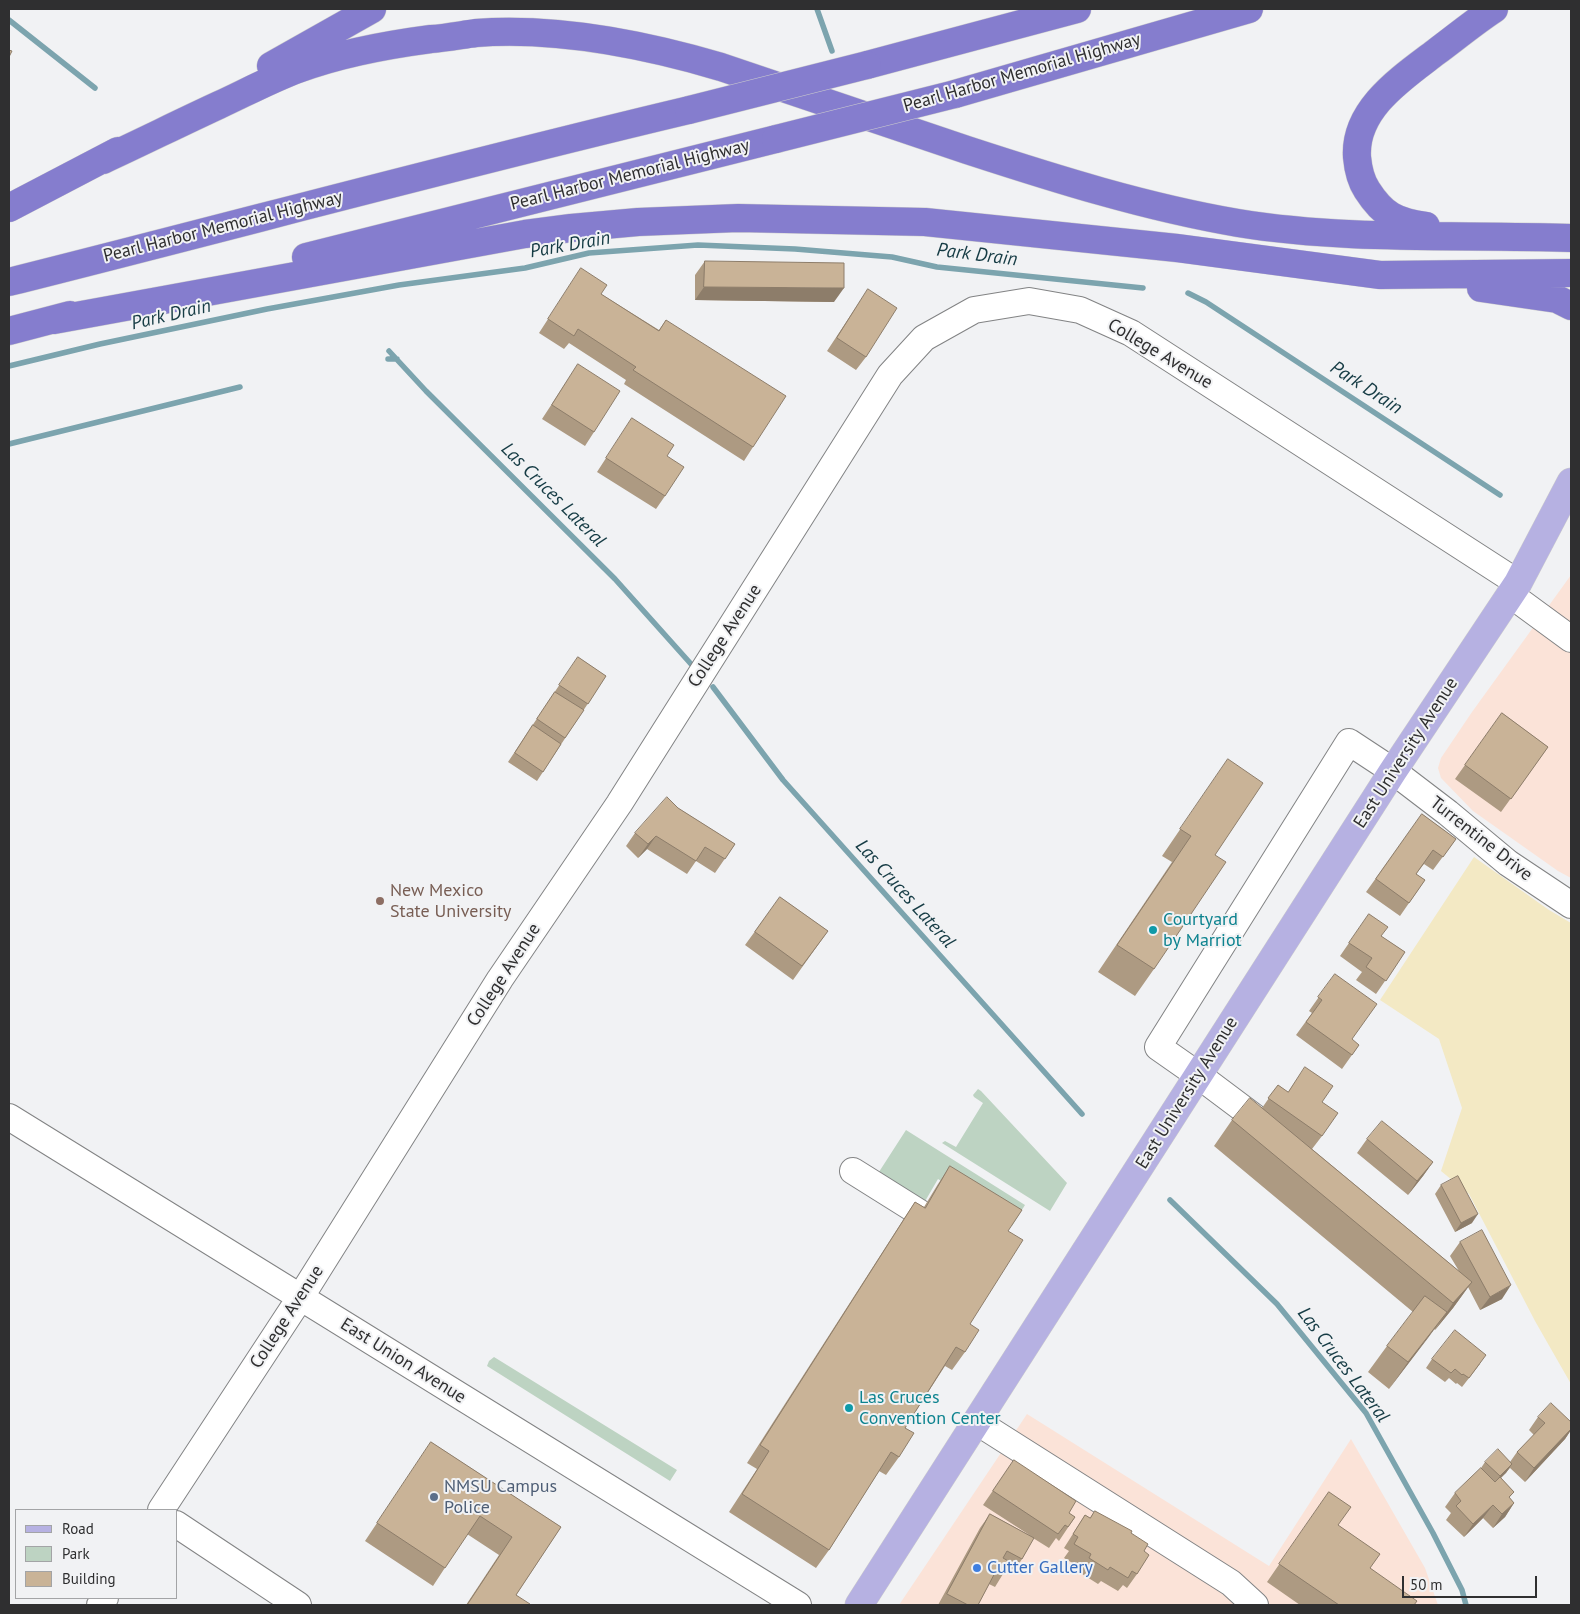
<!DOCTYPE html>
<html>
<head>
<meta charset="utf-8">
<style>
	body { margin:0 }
	#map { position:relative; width:1580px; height:1614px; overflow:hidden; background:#f1f2f4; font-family:"PT Sans",sans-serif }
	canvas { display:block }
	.frame { position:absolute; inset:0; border:10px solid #2f2f30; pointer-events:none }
	.legend { position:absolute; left:15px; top:1509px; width:162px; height:90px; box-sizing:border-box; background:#f1f2f4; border:1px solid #a3a4a6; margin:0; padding:6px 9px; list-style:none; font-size:15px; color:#2f2f30 }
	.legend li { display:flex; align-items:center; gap:10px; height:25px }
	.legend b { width:25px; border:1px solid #a3a4a6 }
	.scale { position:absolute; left:1402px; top:1576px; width:135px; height:22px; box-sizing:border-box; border:2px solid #2f2f30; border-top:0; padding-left:6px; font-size:15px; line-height:18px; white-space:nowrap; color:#2f2f30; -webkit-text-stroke:4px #f1f2f4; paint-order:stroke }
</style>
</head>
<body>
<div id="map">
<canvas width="1580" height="1614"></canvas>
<div class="frame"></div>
<ul class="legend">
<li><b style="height:6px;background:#b6b1e2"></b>Road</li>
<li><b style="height:14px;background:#bdd3c2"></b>Park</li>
<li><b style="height:14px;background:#c9b397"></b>Building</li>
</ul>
<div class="scale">50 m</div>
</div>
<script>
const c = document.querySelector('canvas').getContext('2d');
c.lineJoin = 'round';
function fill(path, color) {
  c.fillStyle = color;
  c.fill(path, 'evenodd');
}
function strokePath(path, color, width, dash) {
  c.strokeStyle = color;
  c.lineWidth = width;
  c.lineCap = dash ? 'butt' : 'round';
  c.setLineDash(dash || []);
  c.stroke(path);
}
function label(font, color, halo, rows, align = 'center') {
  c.font = font + ' "PT Sans",sans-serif';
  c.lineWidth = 4;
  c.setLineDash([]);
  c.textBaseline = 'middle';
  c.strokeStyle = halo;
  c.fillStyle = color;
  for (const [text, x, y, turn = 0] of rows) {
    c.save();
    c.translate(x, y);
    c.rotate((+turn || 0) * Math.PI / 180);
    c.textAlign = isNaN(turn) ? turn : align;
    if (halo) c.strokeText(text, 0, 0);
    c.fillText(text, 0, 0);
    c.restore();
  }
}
fill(new Path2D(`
	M1571,575V878L1558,871L1473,811L1441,778L1438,768L1441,758L1472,712Z
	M1027,1414L1269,1566L1351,1439L1425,1568L1438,1605H899Z`), '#fbe3d8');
fill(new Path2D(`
	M978,1089L981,1091L1067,1183L1050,1211L942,1143L945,1141L956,1147L983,1103L974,1097L973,1095Z
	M906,1130L1025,1205L1012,1226L938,1179L924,1203L877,1175Z
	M494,1357L677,1470L670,1481L487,1366L489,1361Z`), '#bdd3c2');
fill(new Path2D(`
	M1474,857L1549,910L1571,923V1384L1535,1321L1469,1194L1441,1171L1462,1108L1439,1039L1380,1000Z`), '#f3e9c4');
strokePath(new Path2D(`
	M817,9L832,51
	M9,20L95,88
	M1188,293L1206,302L1500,495
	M389,351L426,391L615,579L691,664
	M388,359H397
	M9,366L100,344L267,309L399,285L525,268L589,253L698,245L795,249L892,257L937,267L1143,288
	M9,444L240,387
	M713,687L783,780L1082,1114
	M1170,1200L1277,1304L1366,1413L1433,1533L1462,1590L1466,1605`), '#7ca4ae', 5.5);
const minor = new Path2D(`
	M1511,595L1571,639
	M9,1117L798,1605
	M1270,1129L1198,1075L1158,1047L1349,742L1393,771L1448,813L1508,863L1571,905
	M853,1171L920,1213
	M977,1422L1231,1583L1255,1605
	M161,1510L300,1298L500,979L619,804L890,375L924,338L974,310L1029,301L1080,310L1131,333L1518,583
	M176,1524L298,1605
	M100,1605L105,1598`);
const major = new Path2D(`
	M859,1605L1393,771L1518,583L1571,482`);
const highway = new Path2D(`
	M867,65L1077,9
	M271,66L372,9
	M955,94L1249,9
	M103,160C142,142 180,123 219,105C245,93 271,79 298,69C341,53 385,45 431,39C446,38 461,35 476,33C558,27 643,44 721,67C803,95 885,123 967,150C1056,179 1145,207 1238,223C1348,241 1461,234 1571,238
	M9,208L118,151
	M1426,226C1396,222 1383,215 1367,190C1361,181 1358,168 1357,157C1354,109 1402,78 1436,52C1455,38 1474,22 1494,9
	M306,257L776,139
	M9,282C236,225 461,164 689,110
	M1481,288L1557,299L1571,306
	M54,320L525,234L571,228L638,222L738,218L925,222L1177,248L1380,275L1571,273
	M9,331L70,315`);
strokePath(minor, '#828384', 28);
strokePath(major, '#cdcdcd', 29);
strokePath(highway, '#cdcdcd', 29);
strokePath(minor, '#fff', 26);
strokePath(major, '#b6b1e2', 28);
strokePath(highway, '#857dce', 28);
const highwayBridge = new Path2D(`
	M689,110L867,65
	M776,139L955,94`);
strokePath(highwayBridge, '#cdcdcd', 29, []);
strokePath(highwayBridge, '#857dce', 28);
fill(new Path2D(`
	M705,261L834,302L695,300V275Z
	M581,268L601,294L659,330L666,320L753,447L744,461L624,384L626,380L569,343L564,349L539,333Z
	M868,289L866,357L856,370L827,351Z
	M578,364L594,432L585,446L542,419Z
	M632,418L667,456L665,496L656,509L597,472Z
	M578,657L606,676L537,781L508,762Z
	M1502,713L1548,747L1501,812L1455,779Z
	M1228,759L1215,855L1154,969L1135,996L1098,972L1172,862L1162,856Z
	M678,808L735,844L715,873L696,861L687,874L647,849L638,858L626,846L635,833Z
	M1422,814L1456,839L1433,870L1424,864L1416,874L1425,880L1400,916L1366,892Z
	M780,897L828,931L793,980L745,945Z
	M1369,914L1381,936L1405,952L1376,994L1356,980L1362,972L1340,956Z
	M1335,974L1352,1040L1359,1045L1342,1069L1296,1035L1312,1013L1309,1011Z
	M1278,1085L1288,1092L1322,1102V1136L1312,1149L1459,1271L1450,1256L1460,1242L1502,1299L1480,1310L1468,1287L1453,1308L1435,1330L1434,1329L1389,1389L1368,1372L1387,1346L1413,1312L1214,1146L1232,1120L1262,1108Z
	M1367,1139L1433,1162L1423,1176L1408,1195L1357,1153Z
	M950,1166L1008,1231L970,1324L965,1352L952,1370L945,1366L905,1428L899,1457L886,1475L879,1471L829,1550L816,1568L729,1512L757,1469L747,1463L903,1220L915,1202L924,1207L938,1184Z
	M1441,1185L1472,1223L1455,1232L1435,1194Z
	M1432,1359L1480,1364L1462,1387L1457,1383L1456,1384L1449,1378L1445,1382L1426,1368Z
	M1538,1417L1571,1422V1430L1565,1439L1525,1482L1510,1468L1501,1478L1514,1492L1509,1498L1514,1503L1505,1517L1493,1528L1483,1518L1464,1537L1446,1520L1451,1513L1445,1507L1455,1493L1481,1468L1485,1462H1510L1517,1452L1534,1435L1529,1430Z
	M431,1442L561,1527L516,1595L529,1605H466L499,1555L467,1534L433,1586L365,1541Z
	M1014,1460L1069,1513L1075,1517L1059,1541L1056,1538L1049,1548L1033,1538L1022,1559L1013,1573L1006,1569L995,1587L989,1584L978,1605H938L980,1528L990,1514L1031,1536L983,1505Z
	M1329,1492L1338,1525L1370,1568L1414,1605H1300L1267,1582Z
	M1095,1511L1131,1533L1144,1551L1137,1574L1127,1588L1123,1585L1118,1591L1101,1581L1098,1584L1079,1572L1081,1568L1064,1558L1069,1551L1064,1548L1076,1529L1085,1515L1090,1518Z`), '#ad9a82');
fill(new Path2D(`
	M704,287L844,288L834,302L695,300Z
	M656,836L647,849L638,858L648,844Z
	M1433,1162L1423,1176L1408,1195L1417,1181Z
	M1478,1214L1472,1223L1455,1232L1461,1223Z
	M1472,1282L1453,1308L1435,1330L1453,1303Z
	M1511,1285L1502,1299L1480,1310L1490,1297Z
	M1447,1312L1428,1338L1389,1389L1408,1362Z
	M1571,1429V1430L1565,1439L1525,1482L1534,1468Z
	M1512,1464L1506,1473L1493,1485L1500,1476Z
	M1514,1503L1505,1517L1493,1528L1502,1514Z
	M1493,1505L1483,1518L1464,1537L1473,1524Z`), '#8d7d6a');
const building = new Path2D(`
	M9,50L12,51L9,57Z
	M705,261L844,263V288L704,287Z
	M581,268L607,285L601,294L659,331L666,320L786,396L753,447L633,370L636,367L578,329L574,336L548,319Z
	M868,289L897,308L866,357L837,338Z
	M578,364L620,391L594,432L552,405Z
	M632,418L674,445L667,456L684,467L665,496L606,458Z
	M578,657L606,676L588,704L559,685Z
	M555,692L584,710L565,738L537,719Z
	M1502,713L1548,747L1511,799L1465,765Z
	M533,725L561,744L543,772L515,753Z
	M1228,759L1263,783L1215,855L1226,862L1154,969L1117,945L1191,836L1180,829Z
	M667,797L678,808L735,844L725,859L705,847L696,861L656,836L648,844L635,833Z
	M1422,814L1456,839L1443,857L1433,850L1416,874L1425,880L1409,903L1376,879Z
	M780,897L828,931L802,966L755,932Z
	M1369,914L1388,927L1381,936L1405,952L1386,981L1366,967L1372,958L1349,943Z
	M1335,974L1377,1004L1352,1039L1359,1045L1352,1055L1306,1022L1322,1000L1318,997Z
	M1305,1067L1333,1086L1322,1102L1338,1113L1322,1136L1268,1098L1278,1085L1288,1092Z
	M1250,1098L1472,1282L1453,1303L1232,1120Z
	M1382,1121L1433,1162L1417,1181L1367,1139Z
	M950,1166L1022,1210L1008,1231L1023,1240L970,1324L979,1330L965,1352L956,1347L905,1428L914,1433L899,1457L891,1452L829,1550L742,1494L769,1451L760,1445L915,1202L925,1208Z
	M1458,1176L1478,1214L1461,1223L1441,1185Z
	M1482,1230L1511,1285L1490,1297L1460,1242Z
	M1425,1296L1447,1312L1408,1362L1387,1346Z
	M1455,1330L1486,1355L1469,1378L1463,1374L1462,1375L1455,1369L1451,1373L1432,1359Z
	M1551,1403L1571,1422V1429L1534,1468L1517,1452L1545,1423L1538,1417Z
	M431,1442L561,1527L516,1595L530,1604L529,1605H467L512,1537L480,1516L445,1568L377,1523Z
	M1498,1449L1512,1464L1500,1476L1485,1462Z
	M1014,1460L1076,1501L1069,1513L1075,1517L1068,1527L1065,1525L1058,1534L993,1491Z
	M1481,1468L1495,1482L1500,1477L1514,1492L1509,1497L1514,1503L1502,1514L1493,1505L1473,1524L1456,1506L1461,1501L1455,1493Z
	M1329,1492L1351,1507L1338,1525L1380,1554L1370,1568L1417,1601L1414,1605H1339L1279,1564Z
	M1095,1511L1132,1531L1131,1533L1148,1544L1144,1551L1149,1555L1137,1574L1132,1571L1128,1578L1110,1567L1108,1570L1089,1558L1091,1554L1074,1544L1078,1537L1073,1534L1085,1515L1090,1518Z
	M990,1514L1034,1538L1022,1559L1007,1551L1003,1558L1010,1562L1004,1573L997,1569L978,1605H968L947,1594Z`);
fill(building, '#c9b397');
strokePath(building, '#8d7d6a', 1);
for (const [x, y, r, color] of [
	[380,901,5,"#8d6e63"],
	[1153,930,5,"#0f9aa8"],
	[849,1408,5,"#0f9aa8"],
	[434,1497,5,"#5c6f8a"],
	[977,1568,5,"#3f7fe0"]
]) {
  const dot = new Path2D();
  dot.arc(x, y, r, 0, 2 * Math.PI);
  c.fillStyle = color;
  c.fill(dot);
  strokePath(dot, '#f1f2f4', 2);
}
label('18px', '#2f2f30', '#f1f2f4', [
	["Pearl Harbor Memorial Highway",1022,73,-16],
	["Pearl Harbor Memorial Highway",630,175,-14],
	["Pearl Harbor Memorial Highway",223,227,-14],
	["College Avenue",1160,354,31],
	["College Avenue",725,636,-57],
	["East University Avenue",1406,753,-57],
	["Turrentine Drive",1481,839,38],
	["College Avenue",504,975,-57],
	["East University Avenue",1187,1093,-58],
	["College Avenue",287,1317,-57],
	["East Union Avenue",403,1361,32]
]);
label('18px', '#785e54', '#f1f2f4', [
	["New Mexico",390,891],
	["State University",390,912]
], 'left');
label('18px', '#0d838f', '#f1f2f4', [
	["Courtyard",1163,920],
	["by Marriot",1163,941],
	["Las Cruces",859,1398],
	["Convention Center",859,1419]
], 'left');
label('18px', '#4e5e75', '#f1f2f4', [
	["NMSU Campus",444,1487],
	["Police",444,1508]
], 'left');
label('18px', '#366cbe', '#f1f2f4', [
	["Cutter Gallery",987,1568]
], 'left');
label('italic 19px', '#153b44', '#f1f2f4', [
	["Park Drain",570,245,-10],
	["Park Drain",977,255,7],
	["Park Drain",171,315,-13],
	["Park Drain",1366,388,33],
	["Las Cruces Lateral",553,495,45],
	["Las Cruces Lateral",905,894,48],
	["Las Cruces Lateral",1343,1365,53]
]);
</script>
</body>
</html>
